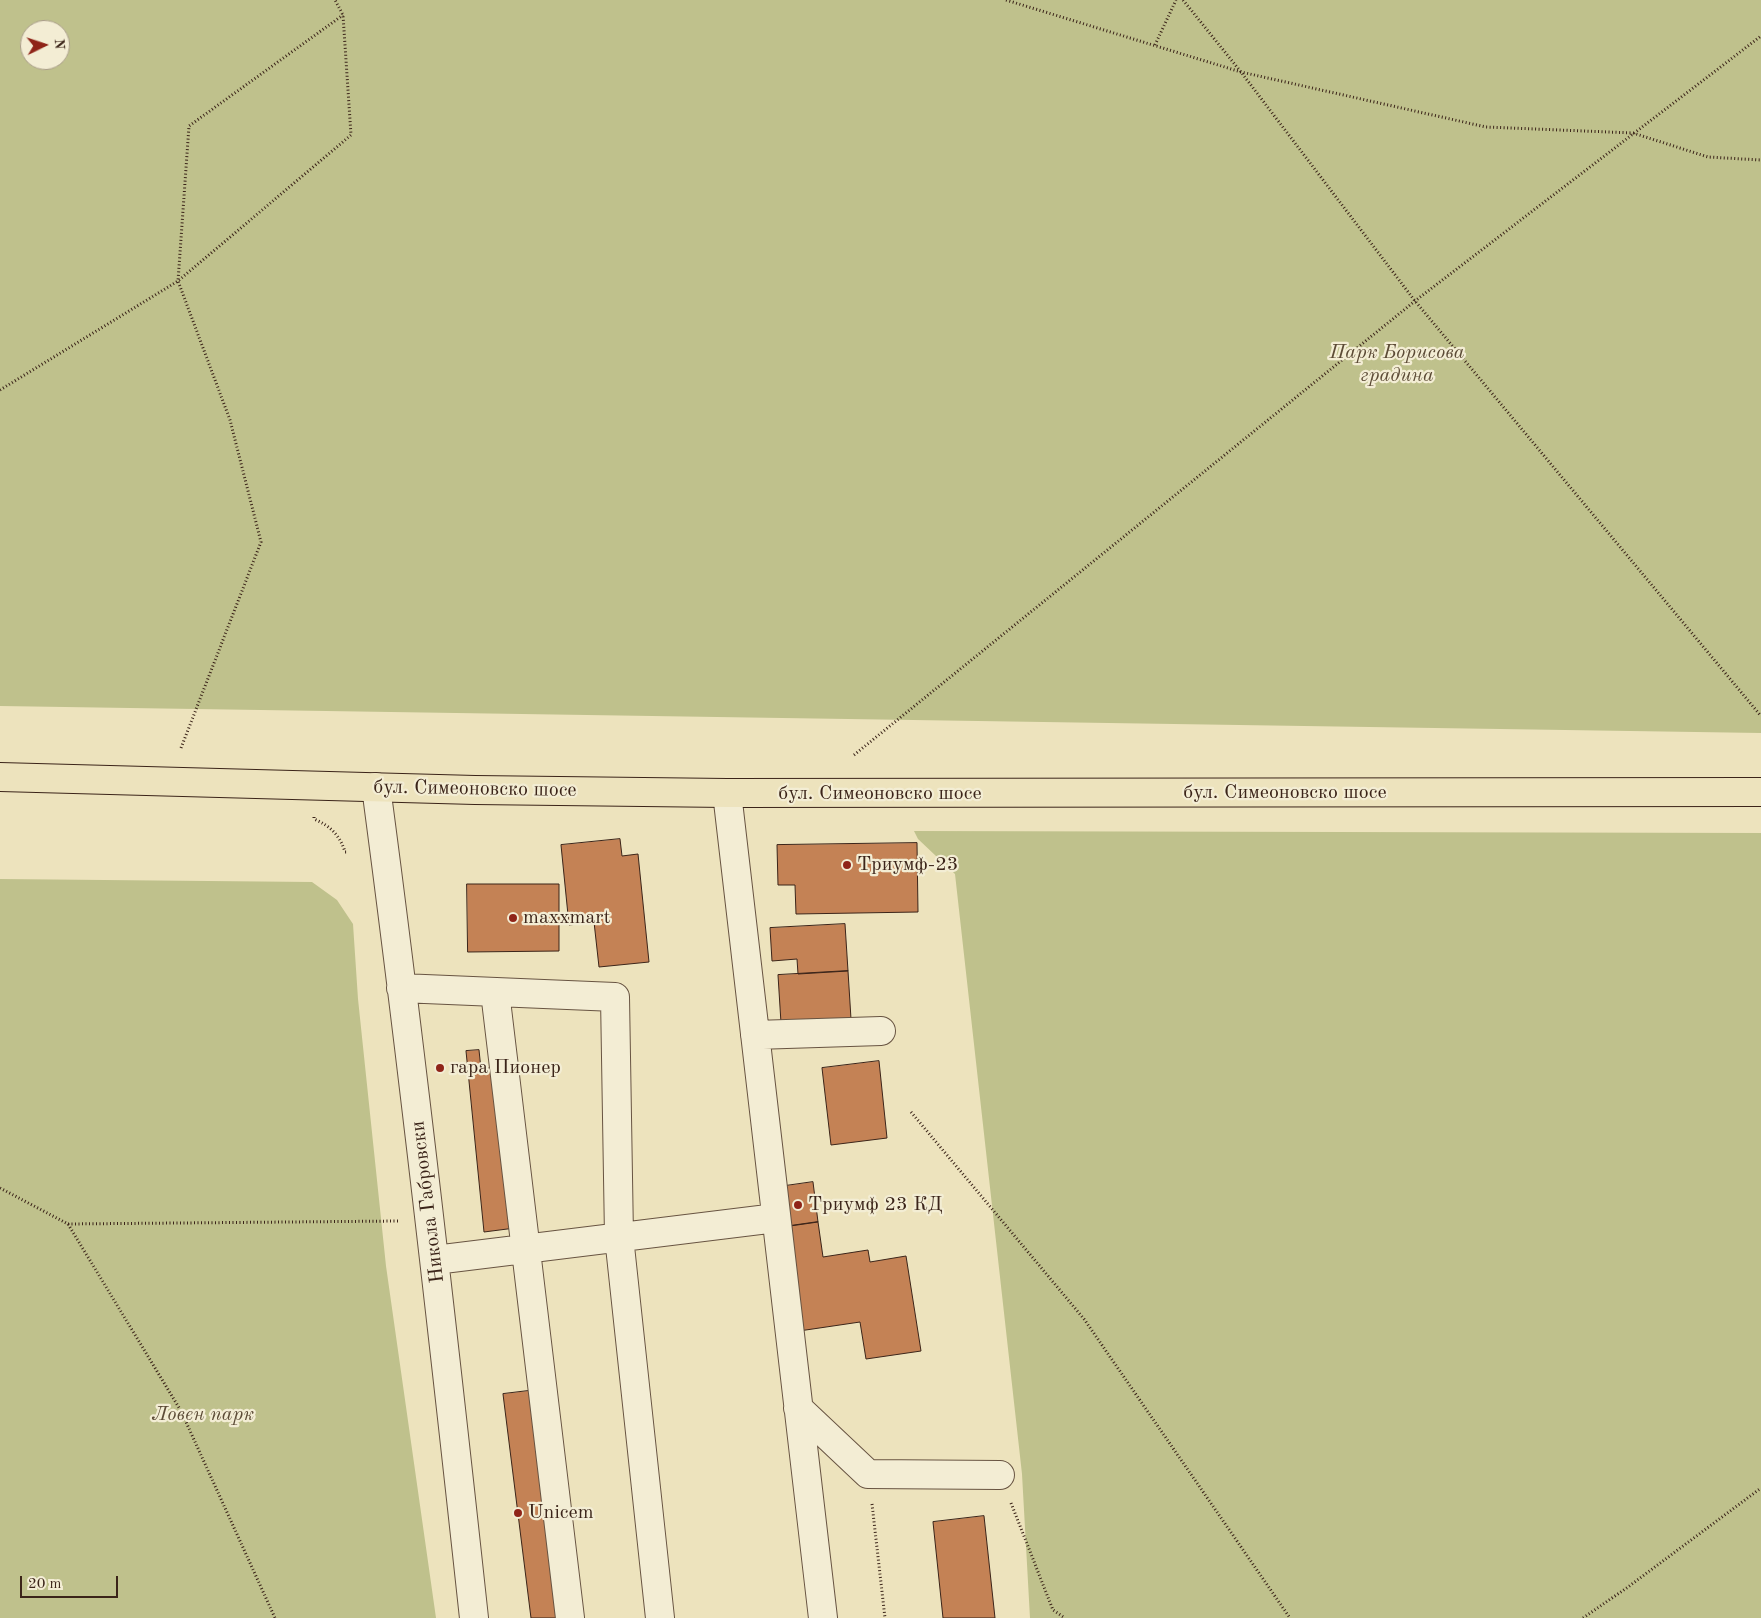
<!DOCTYPE html>
<html>
<head>
<meta charset="utf-8">
<style>
	body { margin:0 }
	#map { position:relative; width:1761px; height:1618px; overflow:hidden; background:#ede3bd; font-family:"Old Standard TT",serif }
	canvas { display:block }
	.north { position:absolute; left:20px; top:20px; width:50px; height:50px; box-sizing:border-box; background:#f3edd4; border:1px solid #a99d89; border-radius:50%; rotate:86deg; font-size:14px; font-weight:700; line-height:20px; text-align:center; color:#3b2419 }
	.north::after { content:''; display:block; margin:auto; width:18px; height:22px; background:#8f2418; clip-path:polygon(50% 0,100% 100%,50% 72%,0 100%) }
	.scale { position:absolute; left:20px; top:1576px; width:98px; height:22px; box-sizing:border-box; border:2px solid #3b2419; border-top:0; padding-left:6px; font-size:15px; line-height:18px; white-space:nowrap; color:#3b2419; -webkit-text-stroke:4px #f3edd4; paint-order:stroke }
</style>
</head>
<body>
<div id="map">
<canvas width="1761" height="1618"></canvas>
<div class="north">N</div>
<div class="scale">20 m</div>
</div>
<script>
const c = document.querySelector('canvas').getContext('2d');
c.lineJoin = 'round';
function fill(path, color) {
  c.fillStyle = color;
  c.fill(path, 'evenodd');
}
function strokePath(path, color, width, dash) {
  c.strokeStyle = color;
  c.lineWidth = width;
  c.lineCap = dash ? 'butt' : 'round';
  c.setLineDash(dash || []);
  c.stroke(path);
}
function label(font, color, halo, rows, align = 'center') {
  c.font = font + ' "Old Standard TT",serif';
  c.lineWidth = 4.5;
  c.setLineDash([]);
  c.textBaseline = 'middle';
  c.strokeStyle = halo;
  c.fillStyle = color;
  for (const [text, x, y, turn = 0] of rows) {
    c.save();
    c.translate(x, y);
    c.rotate((+turn || 0) * Math.PI / 180);
    c.textAlign = isNaN(turn) ? turn : align;
    if (halo) c.strokeText(text, 0, 0);
    c.fillText(text, 0, 0);
    c.restore();
  }
}
fill(new Path2D(`
	M0,0H1761V733L0,706ZM30,30H60V60H30Z
	M914,831L1761,833V1618H1030L1022,1474L955,874L918,839Z
	M0,879L312,882L337,900L353,924L358,999L386,1266L436,1618H0Z`), '#bfc18c');
const building = new Path2D(`
	M620,839L622,856L638,854L649,962L599,967L594,922L569,925L561,845Z
	M917,843L918,912L796,914L795,885H778L777,845Z
	M467,884H559V951L468,952Z
	M845,924L848,971L798,974L797,959L772,961L770,928Z
	M848,971L851,1019L781,1023L778,975Z
	M479,1050L481,1069L499,1067L515,1228L484,1232L466,1051Z
	M879,1061L887,1138L831,1145L822,1068Z
	M813,1182L818,1222L783,1227L778,1187Z
	M818,1222L823,1257L868,1250L870,1262L906,1256L921,1351L866,1359L860,1322L799,1331L783,1227Z
	M536,1390L564,1618H531L503,1394Z
	M984,1516L995,1618H943L933,1522Z`);
fill(building, '#c48255');
strokePath(building, '#3b2419', 1);
const minor = new Path2D(`
	M376,787C413,1064 444,1341 474,1618
	M727,793L823,1618
	M401,988L615,997L619,1237L660,1618
	M495,992L570,1618
	M755,1035L881,1031
	M435,1260L776,1218
	M798,1408L868,1474L1000,1475`);
const major = new Path2D(`
	M0,777L475,790L727,793L1761,792`);
strokePath(minor, '#685442', 30);
strokePath(major, '#3b2419', 30);
strokePath(new Path2D(`
	M1006,0L1241,72L1486,127L1633,133L1708,157L1761,160
	M1183,0L1241,72L1415,301L1761,716
	M1155,45L1176,0
	M0,390L178,281L351,135L343,15L335,0
	M181,748L261,542L230,420L178,281L189,126L343,15
	M854,755L1415,301L1761,36
	M314,817V819C330,826 340,835 345,852H348
	M911,1112L1084,1319L1290,1618
	M0,1188L68,1224L181,1411L275,1618
	M68,1224L399,1221
	M1011,1503L1053,1610L1065,1618
	M872,1504L885,1618
	M1583,1618L1628,1587L1761,1488`), '#3b2419', 3, [1, 2.5]);
strokePath(minor, '#f3edd4', 28);
strokePath(major, '#ede3bd', 28);
for (const [x, y, r, color] of [
	[847,865,5,"#8f2418"],
	[513,918,5,"#8f2418"],
	[440,1068,5,"#8f2418"],
	[798,1205,5,"#8f2418"],
	[518,1513,5,"#8f2418"]
]) {
  const dot = new Path2D();
  dot.arc(x, y, r, 0, 2 * Math.PI);
  c.fillStyle = color;
  c.fill(dot);
  strokePath(dot, '#f3edd4', 2);
}
label('italic 20px', '#5c4b36', '#f3edd4', [
	["Парк Борисова",1397,353],
	["градина",1397,376],
	["Ловен парк",203,1415]
]);
label('20px', '#3b2419', '#f3edd4', [
	["бул. Симеоновско шосе",475,789,1],
	["бул. Симеоновско шосе",1285,793],
	["бул. Симеоновско шосе",880,794],
	["Никола Габровски",428,1202,-97]
]);
label('20px', '#3b2419', '#f3edd4', [
	["Триумф-23",857,865],
	["maxxmart",523,918],
	["гара Пионер",450,1068],
	["Триумф 23 КД",808,1205],
	["Unicem",528,1513]
], 'left');
</script>
</body>
</html>
